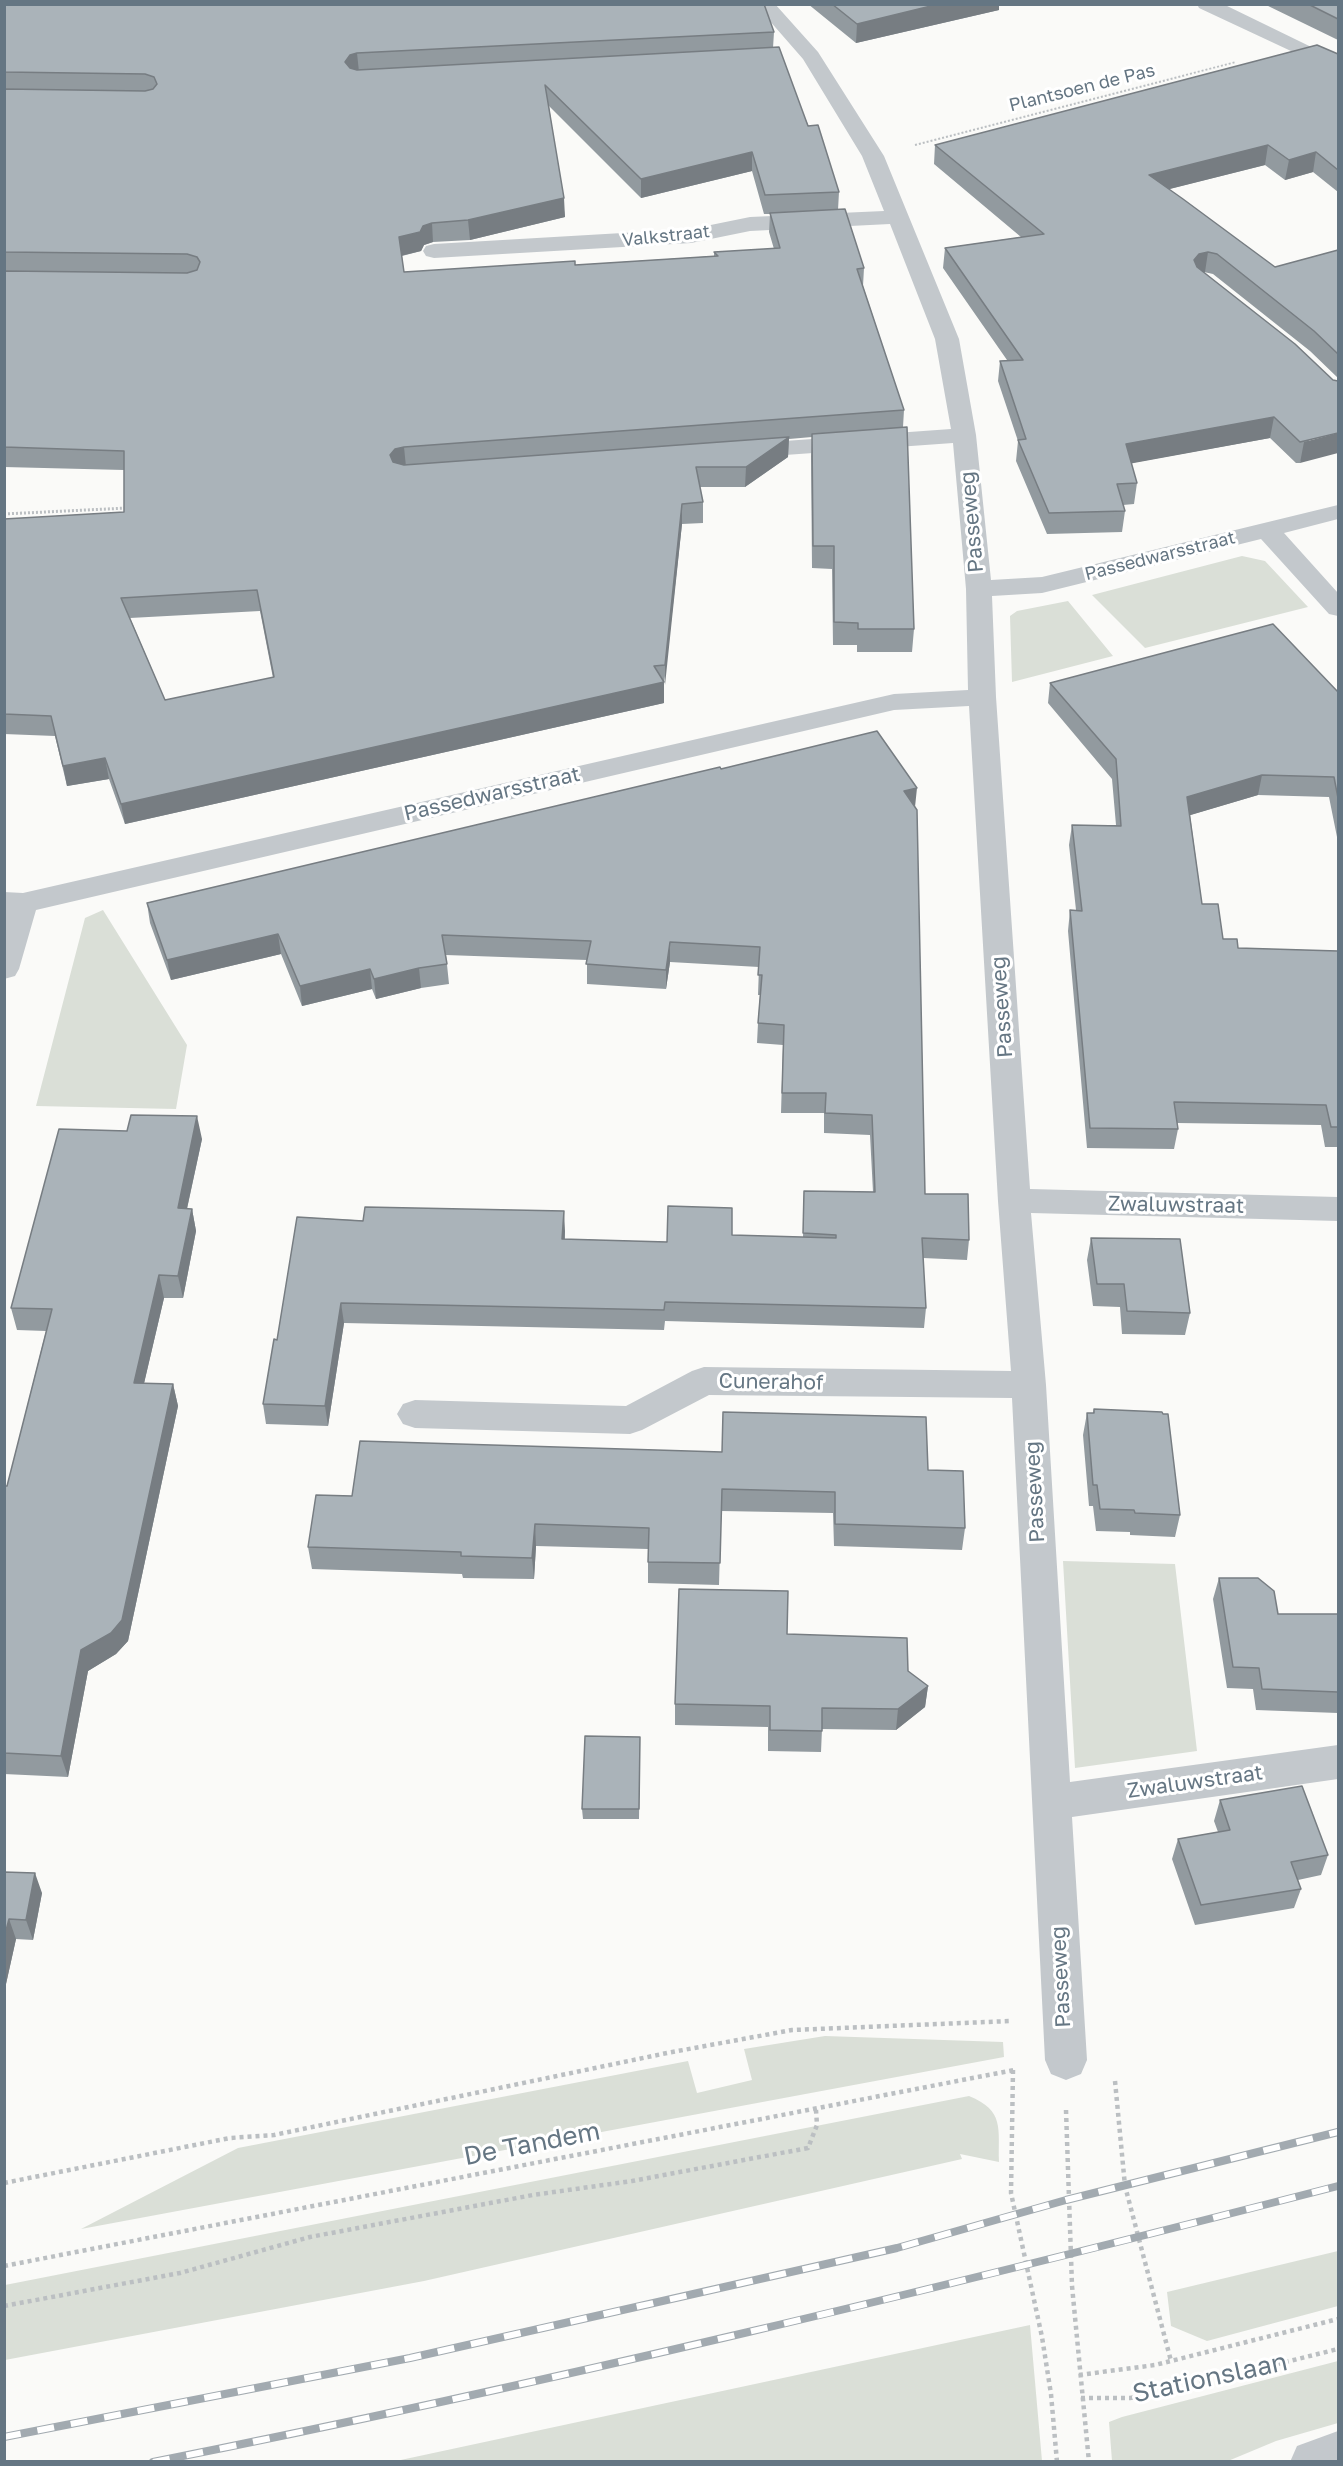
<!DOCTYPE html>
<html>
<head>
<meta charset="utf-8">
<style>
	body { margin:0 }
	#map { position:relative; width:1343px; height:2466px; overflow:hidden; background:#fafaf8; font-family:"Golos Text",sans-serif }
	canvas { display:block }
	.frame { position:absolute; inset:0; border:6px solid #657683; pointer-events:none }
</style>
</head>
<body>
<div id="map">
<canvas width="1343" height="2466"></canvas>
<div class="frame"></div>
</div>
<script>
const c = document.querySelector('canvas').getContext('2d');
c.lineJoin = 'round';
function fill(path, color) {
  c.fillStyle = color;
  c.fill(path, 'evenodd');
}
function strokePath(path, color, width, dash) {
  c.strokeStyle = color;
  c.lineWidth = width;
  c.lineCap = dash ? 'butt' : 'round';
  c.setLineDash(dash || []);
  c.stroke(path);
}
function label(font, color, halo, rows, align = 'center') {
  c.font = font + ' "Golos Text",sans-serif';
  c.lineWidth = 6;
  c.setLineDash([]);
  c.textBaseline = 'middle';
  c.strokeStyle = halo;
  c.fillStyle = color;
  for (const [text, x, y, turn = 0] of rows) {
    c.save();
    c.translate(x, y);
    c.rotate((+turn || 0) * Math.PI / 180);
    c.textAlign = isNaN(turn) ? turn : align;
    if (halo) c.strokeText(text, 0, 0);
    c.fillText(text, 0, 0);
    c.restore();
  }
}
fill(new Path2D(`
	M1242,556L1265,561L1308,607L1145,648L1092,595Z
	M1068,601L1113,656L1012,682L1010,616L1017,611Z
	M103,910L187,1045L176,1109L36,1106L85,918Z
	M1063,1561L1175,1564L1197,1751L1075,1768Z
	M825,2036L1003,2042L1004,2057L81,2229L238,2148L688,2061L697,2093L752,2080L744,2049Z
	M969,2096C1005,2111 998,2128 999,2162L960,2154L962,2159L424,2281L5,2360V2285Z
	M1338,2251V2306L1207,2341L1171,2326L1167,2292Z
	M1030,2325L1042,2461H396Z
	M1338,2361V2423L1276,2441L1228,2461H1112L1109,2422L1122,2417Z`), '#dadfd7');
strokePath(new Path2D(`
	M915,145L1236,62`), '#bbbfc2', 2, [2, 2]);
strokePath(new Path2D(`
	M4,514L127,508`), '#bbbfc2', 3, [2, 2]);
strokePath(new Path2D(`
	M1013,2070L1011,2193L1042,2337L1051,2394L1057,2462
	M1115,2081L1125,2186L1171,2361
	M1066,2110L1072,2286L1089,2462
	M4,2183L230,2138L274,2135L667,2053L792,2030L1011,2021
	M4,2266L1014,2070
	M4,2306L180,2273L310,2237L533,2195L632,2181L808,2148L817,2125L816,2110
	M1079,2375L1155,2365L1338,2319
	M1081,2398H1130L1157,2394L1338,2349`), '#bbbfc2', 4.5, [4, 4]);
fill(new Path2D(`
	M755,4H775L818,52L884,156L959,339L976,435L991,580L1042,577L1338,505V519L1284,533L1338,593V616L1329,614L1261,539L1042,593L992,596L996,697L1030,1189L1338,1197V1221L1031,1213L1046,1385L1070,1782L1338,1745V1779L1072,1817L1087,2060L1081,2074L1066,2080L1051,2074L1045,2060L1012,1398L709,1395L642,1430L630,1434L415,1428L403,1424L397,1414L403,1404L415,1400L626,1406L692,1371L704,1367L1011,1371L998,1201L969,706L894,710L36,910L19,969L15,976L4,979V892L23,893L894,694L968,690L966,589L953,443L743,458L734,456L731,451L734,446L743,444L951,429L935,339L890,224L750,231L691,243L434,258L426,256L423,251L426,246L434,244L691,229L750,217L884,211L862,156L803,59Z
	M1197,4H1223L1338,60V73L1199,8Z`), '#c3c8cc');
fill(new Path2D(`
	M1338,2431V2462H1290L1297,2446Z`), '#c3c8cc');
const rail = new Path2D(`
	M4,2437L410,2358L897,2248L1066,2200L1338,2132
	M153,2462C551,2383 945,2287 1338,2186`);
strokePath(rail, '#a2aab0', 8);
strokePath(rail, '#fff', 6, [17]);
fill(new Path2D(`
	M4,4L774,32L773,48L839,192L838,210L864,268L863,286L904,410L903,427L914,629L912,652H857V645H833L832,569L812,568L811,456L812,437L789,439L788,457L745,487H700L703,502V523L682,524L664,685V703L125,824L109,779L67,786L55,736L4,734V519L124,512V470L4,467ZM549,106L641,198L752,171L764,214H770L769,232L774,249L714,252V256L575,265L404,272L402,256L421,251L424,245L433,242L470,240L565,217ZM260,611L273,678L165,700L130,618Z
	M808,4H999V10L856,43Z
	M1264,4H1338V40Z
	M1338,54V192L1313,172L1285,180L1265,165L1169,189L1275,267L1338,250V378L1310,351L1213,274L1204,272L1333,380L1300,463H1296L1270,438L1131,463L1137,483L1134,504L1123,505L1125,511L1122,532L1047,534L1016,461L1018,441L998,381L1000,361L1007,360L943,268L945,248L1021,237L934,164L935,145Z
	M1050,683L1338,692V842L1329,797L1258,795L1190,815L1202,904L1223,939L1238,948L1338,951V1147H1325L1321,1125L1177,1123L1178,1129L1174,1149L1087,1148L1068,931L1070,910H1076L1069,845L1072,825H1116L1112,779L1048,703Z
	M721,769L915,806L925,1194L969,1240L967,1260L923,1258L926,1308L924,1328L665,1321L664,1330L344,1323L328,1426L266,1424L263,1404L277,1340L297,1217L565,1231V1239L667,1242L732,1235L803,1237L804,1191L873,1192L870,1135L824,1133V1113H781L783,1045L757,1043L758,1023L760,995H758L759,967L670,962L666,989L587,984V960L446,955L449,984L421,988L376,999L372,989L302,1006L281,954L171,980L150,923L147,903Z
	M127,1131L202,1139L187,1209H192L196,1231L183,1298H164L144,1383L173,1384L178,1406L128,1641L116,1654L88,1671L68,1777L4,1774V1486H7L46,1331L17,1330L11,1308Z
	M1091,1238L1190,1313L1185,1335L1122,1334L1120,1307L1093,1306L1087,1260Z
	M1094,1409L1180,1515L1175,1537L1130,1535V1532L1096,1531L1093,1506H1089L1083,1435L1087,1413H1093Z
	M928,1470L965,1528L962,1550L834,1546L833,1513L721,1511L719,1585L648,1583V1549L536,1546L534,1579L463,1578L462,1574L312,1569L308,1547L352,1496Z
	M1219,1578L1278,1614H1338V1713L1256,1710L1253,1689L1227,1688L1213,1599Z
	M787,1634L908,1671L928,1686L925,1707L896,1730L822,1729L821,1752L768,1751V1727L675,1725V1704Z
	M640,1737L639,1819H583L582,1809Z
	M1220,1800L1328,1855L1321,1875L1298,1880L1301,1889L1294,1908L1195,1925L1172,1859L1178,1839L1218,1832L1214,1821Z
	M4,1872L42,1893L33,1940L16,1939L4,1993Z`), '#929a9f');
fill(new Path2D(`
	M939,4H999V10L856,43L857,24Z
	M357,53L359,72L351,74L345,62L350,55Z
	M1268,145L1265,165L1146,195L1149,175Z
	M752,152V171L641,198V179Z
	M1316,152L1313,172L1285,180L1289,160Z
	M564,198L565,217L470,240L468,220Z
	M432,223L433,242L424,245L421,251L400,256L399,237L423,226Z
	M1208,252L1205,272L1195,274L1194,260L1199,254Z
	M1274,417L1270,438L1123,465L1126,444Z
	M1338,433V453L1300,463L1304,442Z
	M789,437L788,457L745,487L746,467Z
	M404,447L406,467L397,469L390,455L395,449Z
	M682,504V524L665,685V665Z
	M664,682V703L125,824L121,804Z
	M105,758L109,779L67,786L63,766Z
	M1262,775L1258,795L1184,817L1187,797Z
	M917,788L915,807L904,791Z
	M278,934L281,954L171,980L167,960Z
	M670,942V962L666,989V970Z
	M419,968L421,988L376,999L374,979Z
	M370,969L372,989L302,1006L300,986Z
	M197,1116L202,1139L182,1231L178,1208Z
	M192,1209L196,1231L183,1298L178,1276Z
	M564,1211L565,1231L563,1259L562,1239Z
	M159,1275L164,1298L139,1405L134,1383Z
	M341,1303L344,1323L328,1426L325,1406Z
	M173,1384L178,1406L128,1641L116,1654L88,1671L68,1777L61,1756L81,1650Z
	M535,1524L536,1546L534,1579L532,1558Z
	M928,1686L925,1707L896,1730L898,1709Z
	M35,1873L42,1893L33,1940L26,1920Z
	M9,1919L16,1939L4,1993V1938Z`), '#777d82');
const building = new Path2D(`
	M4,4H764L774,32L357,53L350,55L345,62L350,68L357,70L779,47L808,126L818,125L839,192L765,195L752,152L641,179L545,85L564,198L468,220L432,223L423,226L420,232L399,237L404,272L575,261V265L718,256L714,252L780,248L770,213L845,209L864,268L857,269L904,410L404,447L395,449L390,455L393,462L404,465L789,437L746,467H696L703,502L682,504L665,665L654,666L664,682L121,804L105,758L63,766L51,716L4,714V519L124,512V451L4,447V271L187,273L197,270L200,262L197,257L187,254L4,252V89L145,91L153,89L157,84L154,77L145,74L4,72ZM257,590L274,677L165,700L121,598Z
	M832,4H939L857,24Z
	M1308,4H1338V19Z
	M1317,45L1338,54V170L1316,152L1289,160L1268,145L1149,175L1183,199L1275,267L1338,250V354L1314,331L1217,254L1208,252L1199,254L1194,260L1197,267L1295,344L1333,380L1338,381V433L1300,442L1274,417L1126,444L1137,483L1117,484L1125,511L1049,513L1018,440L1026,439L1000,361L1023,360L945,248L1044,234L935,145Z
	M907,427L914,629H858V623L834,622V546H813L812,434Z
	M1273,624L1338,692V798L1334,777L1262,775L1187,797L1202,904H1218L1223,939H1237L1238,948L1338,951V1127H1331L1326,1105L1174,1102L1178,1129L1090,1128L1070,910L1082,911L1072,825L1121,826L1116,759L1050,683Z
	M877,731L917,788L904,791L917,810L925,1194H968L969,1240L922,1238L926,1308L665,1302L664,1310L341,1303L325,1406L263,1404L274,1339L277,1340L297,1217L363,1221L365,1207L564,1211L562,1239L667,1242L668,1206L732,1208V1235L836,1238V1235L803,1233L804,1191L875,1192L872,1115L825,1113L826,1093H782L784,1025L758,1023L762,975H758L760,947L670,942L666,970L586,964L591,941L442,935L447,964L419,968L374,979L370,969L300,986L278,934L167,960L147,903L720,767L721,769Z
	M131,1115L197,1116L178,1208L192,1209L178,1276L159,1275L134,1383L173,1384L122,1620L111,1633L81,1650L61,1756L4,1753V1486H7L52,1309L11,1308L59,1129L127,1131Z
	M1091,1238L1180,1239L1190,1313L1127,1311L1124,1284H1097Z
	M1094,1409L1162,1412L1163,1414H1168L1180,1515L1135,1513L1134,1510L1100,1509L1097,1485H1093L1087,1413H1094Z
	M723,1412L926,1417L928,1470L963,1471L965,1528L835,1524V1492L722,1489L720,1563L648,1562L649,1528L535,1524L532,1558L461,1556V1552L308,1547L316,1495L352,1496L360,1441L722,1452Z
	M1219,1578H1258L1274,1591L1278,1614H1338V1692L1262,1689L1259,1668L1233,1667Z
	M679,1589L788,1591L787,1634L907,1638L908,1671L928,1686L898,1709L822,1708V1731L770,1730V1706L675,1704Z
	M585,1736L640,1737L639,1809H582Z
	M1302,1786L1328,1855L1291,1862L1301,1889L1201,1905L1178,1839L1230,1830L1220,1800Z
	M4,1872L35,1873L26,1920L9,1919L4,1938Z`);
fill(building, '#aab3b9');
strokePath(building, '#777d82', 1.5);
label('18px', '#657683', '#fff', [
	["Plantsoen de Pas",1082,88,-14],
	["Valkstraat",666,236,-6],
	["Passedwarsstraat",1160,556,-14]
]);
label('21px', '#657683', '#fff', [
	["Passeweg",972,522,-95],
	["Passedwarsstraat",492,794,-13],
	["Passeweg",1002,1007,-94],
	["Zwaluwstraat",1176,1205,1],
	["Cunerahof",771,1382,1],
	["Passeweg",1035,1492,-93],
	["Zwaluwstraat",1195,1782,-8],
	["Passeweg",1061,1977,-93]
]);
label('26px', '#657683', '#fff', [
	["De Tandem",532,2144,-11],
	["Stationslaan",1210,2378,-12]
]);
</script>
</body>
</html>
